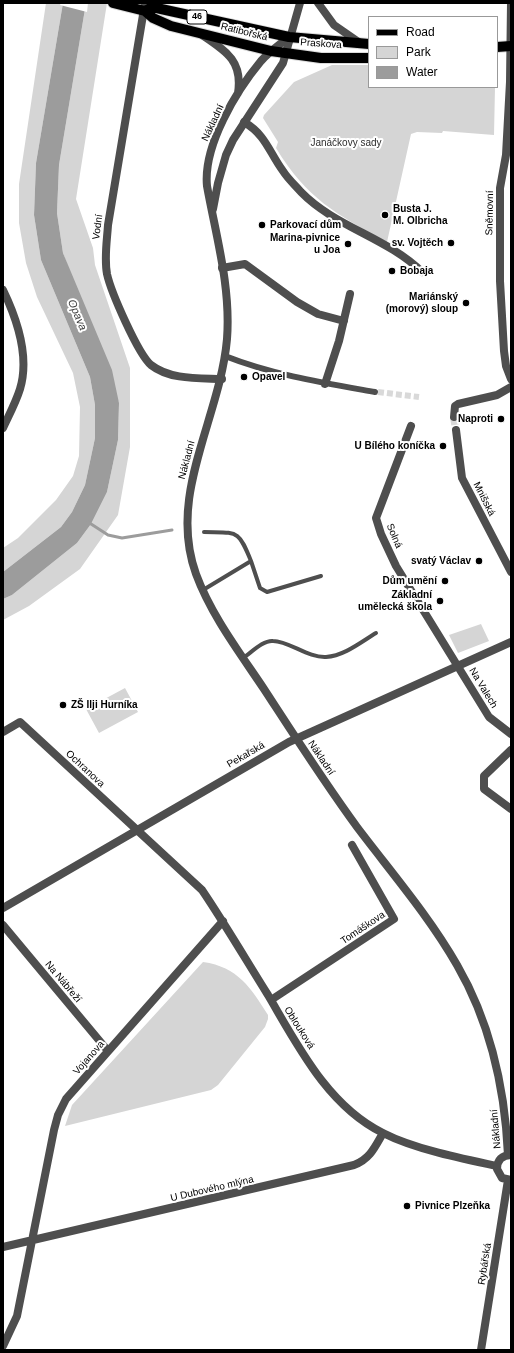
<!DOCTYPE html>
<html>
<head>
<meta charset="utf-8">
<style>
	body { margin:0 }
	#map { position:relative; width:514px; height:1353px; overflow:hidden; background:#fff; font-family:Helvetica,sans-serif }
	canvas { display:block }
	.frame { position:absolute; inset:0; border:4px solid #000; pointer-events:none }
	.legend { position:absolute; left:368px; top:16px; width:130px; height:72px; box-sizing:border-box; background:#fff; border:1px solid #999; margin:0; padding:5px 7px; list-style:none; font-size:12px; color:#000 }
	.legend li { display:flex; align-items:center; gap:8px; height:20px }
	.legend b { width:20px; border:1px solid #999 }
</style>
</head>
<body>
<div id="map">
<canvas width="514" height="1353"></canvas>
<div class="frame"></div>
<ul class="legend">
<li><b style="height:5px;background:#000"></b>Road</li>
<li><b style="height:11px;background:#d5d5d5"></b>Park</li>
<li><b style="height:11px;background:#9c9c9c"></b>Water</li>
</ul>
</div>
<script>
const c = document.querySelector('canvas').getContext('2d');
c.lineJoin = 'round';
function fill(path, color) {
  c.fillStyle = color;
  c.fill(path, 'evenodd');
}
function strokePath(path, color, width, dash) {
  c.strokeStyle = color;
  c.lineWidth = width;
  c.lineCap = dash ? 'butt' : 'round';
  c.setLineDash(dash || []);
  c.stroke(path);
}
function label(font, color, halo, rows, align = 'center') {
  c.font = font + ' Helvetica,sans-serif';
  c.lineWidth = 4;
  c.setLineDash([]);
  c.textBaseline = 'middle';
  c.strokeStyle = halo;
  c.fillStyle = color;
  for (const [text, x, y, turn = 0] of rows) {
    c.save();
    c.translate(x, y);
    c.rotate((+turn || 0) * Math.PI / 180);
    c.textAlign = isNaN(turn) ? turn : align;
    if (halo) c.strokeText(text, 0, 0);
    c.fillText(text, 0, 0);
    c.restore();
  }
}
fill(new Path2D(`
	M46,3H63L36,163L34,215L41,260L90,377L95,405V438L85,485L72,512L61,527L3,572V548L18,538L56,500L73,476L79,456L80,407L73,373L37,297L26,263L19,223V184Z
	M86,3H107L76,199L93,248L95,265L130,368V447L118,515L80,569L29,606L3,620V599L12,595L77,543L91,524L107,492L118,440L119,403L63,253L57,213L59,165Z
	M332,65H369V87H495L494,135L443,131L442,133L417,132L411,134L387,242C336,214 307,199 276,148L278,142L263,118L264,115L294,82Z
	M481,624L489,641L458,653L449,635Z
	M125,688L138,712L99,733L86,709Z
	M203,962C238,967 251,988 268,1015V1019L265,1027L218,1085L211,1090L65,1126L72,1105Z`), '#d5d5d5');
fill(new Path2D(`
	M63,3H86L59,165L57,213L63,253L112,370L119,403L118,440L107,492L91,524L77,543L12,595L3,599V572L61,527L72,512L85,485L95,438V405L90,377L41,260L34,215L36,163Z`), '#9c9c9c');
fill(new Path2D(`
	M61,3H88L87,12L60,5Z`), '#fff');
strokePath(new Path2D(`
	M88,522L108,535L122,538L172,530`), '#9c9c9c', 3);
strokePath(new Path2D(`
	M378,392L419,397`), '#d9d9d9', 6, [6, 3]);
strokePath(new Path2D(`
	M454,417L456,430`), '#d9d9d9', 8, [8, 4]);
const primary = new Path2D(`
	M113,3L145,11L153,18L171,26L271,51L321,58H369
	M145,11L152,7L289,37L369,44
	M497,47L511,46`);
strokePath(primary, '#dbdbdb', 12);
strokePath(new Path2D(`
	M204,532C238,533 238,529 251,561
	M203,590L251,561L260,588L267,592L321,576
	M243,658C251,653 263,640 273,641C289,641 308,658 326,657C344,656 361,642 376,633`), '#4e4e4e', 4);
strokePath(new Path2D(`
	M225,356C273,375 324,383 375,392`), '#4e4e4e', 6);
strokePath(new Path2D(`
	M145,3L108,225C107,241 104,258 107,274C111,292 138,354 151,365C170,380 199,378 222,379
	M511,3L510,82L506,155L500,188V281L504,351L506,366L511,379
	M244,122C266,135 269,152 283,171C288,179 295,185 301,192C335,227 388,238 422,272
	M222,268L245,264L297,302L318,314L344,321
	M3,290C17,319 30,356 20,389C16,402 9,415 3,428
	M325,384L339,341L350,294
	M454,417L455,406L458,404L497,395L511,387
	M411,426L376,518L381,534L396,566L489,717L511,734
	M456,430L462,478L511,572
	M3,732L20,722L202,890C225,924 246,960 268,995C298,1046 328,1106 383,1133C414,1149 463,1159 497,1166
	M511,750L484,776V789L511,809
	M3,908L289,742L511,642
	M3,925L108,1051
	M271,1000L394,919L352,845
	M3,1247L354,1165C370,1159 375,1147 383,1133
	M3,1346L17,1316L54,1130L58,1115L66,1099L223,921`), '#4e4e4e', 8);
strokePath(new Path2D(`
	M318,3L334,25L360,43
	M202,35C226,51 243,61 238,93
	M289,37C279,45 269,52 261,61C236,91 203,146 207,186C216,236 231,287 227,339C220,419 167,494 196,574C211,615 240,653 264,689C294,735 324,782 357,827C391,872 429,916 457,965C490,1022 505,1090 508,1155
	M213,209L218,183L226,155L233,140L283,63L300,3
	M511,1155C502,1155 497,1160 497,1169L502,1178L511,1180
	M481,1350L508,1180`), '#4e4e4e', 8);
strokePath(primary, '#000', 10);
for (const [x, y, r, color] of [
	[385,215,4,"#000"],
	[262,225,4,"#000"],
	[451,243,4,"#000"],
	[348,244,4,"#000"],
	[392,271,4,"#000"],
	[466,303,4,"#000"],
	[244,377,4,"#000"],
	[501,419,4,"#000"],
	[443,446,4,"#000"],
	[479,561,4,"#000"],
	[445,581,4,"#000"],
	[440,601,4,"#000"],
	[63,705,4,"#000"],
	[407,1206,4,"#000"]
]) {
  const dot = new Path2D();
  dot.arc(x, y, r, 0, 2 * Math.PI);
  c.fillStyle = color;
  c.fill(dot);
  strokePath(dot, '#fff', 1.5);
}
for (const [x, y, w] of [
	[197,17,20]
]) {
  const box = new Path2D();
  box.roundRect(x - w / 2, y - 7, w, 14, 3);
  c.fillStyle = '#fff';
  c.fill(box);
  strokePath(box, '#000', 1);
}
label('bold 9px', '#000', null, [
	["46",197,17]
]);
label('10px', '#000', '#fff', [
	["Ratibořská",244,32,14],
	["Praskova",321,44,4],
	["Nákladní",213,123,-65],
	["Sněmovní",490,213,-89],
	["Vodní",98,227,-82],
	["Nákladní",187,460,-75],
	["Mnišská",484,499,63],
	["Solná",394,536,67],
	["Na Valech",483,688,59],
	["Pekařská",246,755,-30],
	["Nákladní",321,758,56],
	["Ochranova",85,769,43],
	["Tomáškova",363,928,-34],
	["Na Nábřeží",63,982,50],
	["Oblouková",299,1028,58],
	["Vojanova",89,1058,-49],
	["Nákladní",496,1129,-95],
	["U Dubového mlýna",212,1189,-13],
	["Rybářská",485,1264,-81]
]);
label('10px', '#2c2c2c', '#fff', [
	["Janáčkovy sady",346,143]
]);
label('bold 10px', '#000', '#fff', [
	["Busta J.",393,209,"left"],
	["M. Olbricha",393,221,"left"],
	["Parkovací dům",270,225,"left"],
	["Marina-pivnice",340,238],
	["u Joa",340,250],
	["sv. Vojtěch",443,243],
	["Bobaja",400,271,"left"],
	["Mariánský",458,297],
	["(morový) sloup",458,309],
	["Opavel",252,377,"left"],
	["Naproti",493,419],
	["U Bílého koníčka",435,446],
	["svatý Václav",471,561],
	["Dům umění",437,581],
	["Základní",432,595],
	["umělecká škola",432,607],
	["ZŠ Ilji Hurníka",71,705,"left"],
	["Pivnice Plzeňka",415,1206,"left"]
], 'right');
label('italic 11px', '#3d3d3d', '#fff', [
	["Opava",77,315,67]
]);
</script>
</body>
</html>
